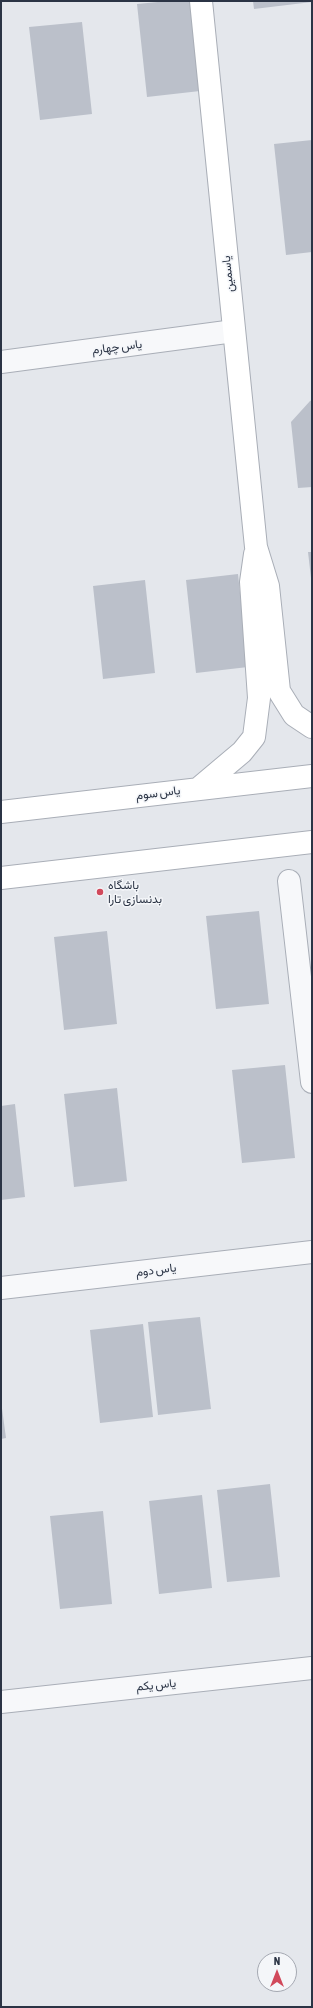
<!DOCTYPE html>
<html>
<head>
<meta charset="utf-8">
<style>
	body { margin:0 }
	#map { position:relative; width:313px; height:2008px; overflow:hidden; background:#e4e7ec; font-family:"Asap Condensed",sans-serif }
	canvas { display:block }
	.frame { position:absolute; inset:0; border:2px solid #2b3445; pointer-events:none }
	.north { position:absolute; left:257px; top:1952px; width:40px; height:40px; box-sizing:border-box; background:#f4f6f9; border:1px solid #a4a8b1; border-radius:50%; rotate:0deg; font-size:11px; font-weight:700; line-height:16px; text-align:center; color:#2b3445 }
	.north::after { content:''; display:block; margin:auto; width:14px; height:18px; background:#d1495b; clip-path:polygon(50% 0,100% 100%,50% 72%,0 100%) }
</style>
</head>
<body>
<div id="map">
<canvas width="313" height="2008"></canvas>
<div class="frame"></div>
<div class="north">N</div>
</div>
<script>
const c = document.querySelector('canvas').getContext('2d');
c.lineJoin = 'round';
function fill(path, color) {
  c.fillStyle = color;
  c.fill(path, 'evenodd');
}
function strokePath(path, color, width, dash) {
  c.strokeStyle = color;
  c.lineWidth = width;
  c.lineCap = dash ? 'butt' : 'round';
  c.setLineDash(dash || []);
  c.stroke(path);
}
function label(font, color, halo, rows, align = 'center') {
  c.font = font + ' "Asap Condensed",Vazirmatn,sans-serif';
  c.lineWidth = 3;
  c.setLineDash([]);
  c.textBaseline = 'middle';
  c.strokeStyle = halo;
  c.fillStyle = color;
  for (const [text, x, y, turn = 0] of rows) {
    c.save();
    c.translate(x, y);
    c.rotate((+turn || 0) * Math.PI / 180);
    c.textAlign = isNaN(turn) ? turn : align;
    if (halo) c.strokeText(text, 0, 0);
    c.fillText(text, 0, 0);
    c.restore();
  }
}
fill(new Path2D(`
	M168,1H190L200,91L147,97L137,4Z
	M253,1H312V2L254,9Z
	M82,22L92,114L40,120L29,27Z
	M312,140V252L286,255L274,144Z
	M312,400V487L298,488L291,422L310,401Z
	M308,552H312V578H311Z
	M238,574L248,667L196,673L186,580Z
	M145,580L155,673L103,679L93,586Z
	M259,911L269,1004L216,1009L206,916Z
	M107,931L117,1024L64,1030L54,937Z
	M285,1065L295,1158L242,1163L232,1070Z
	M117,1088L127,1181L74,1187L64,1094Z
	M15,1104L25,1197L1,1200V1106Z
	M200,1317L211,1409L158,1415L148,1322Z
	M143,1324L153,1417L100,1423L90,1330Z
	M1,1401L6,1438L1,1439Z
	M270,1484L280,1577L227,1582L217,1490Z
	M202,1495L212,1588L159,1594L149,1501Z
	M103,1511L112,1604L60,1609L50,1516Z`), '#bbc0ca');
const street = new Path2D(`
	M1,362L234,331
	M289,881L312,1082
	M1,1288L312,1252
	M1,1702L312,1668`);
const secondary = new Path2D(`
	M201,1L256,547L268,586L279,691L294,715L312,727
	M198,789L242,752L254,737L259,698L251,582L255,554
	M1,812L312,776
	M1,878L312,842`);
strokePath(street, '#a9aeb7', 24);
strokePath(secondary, '#a9aeb7', 24);
strokePath(street, '#f7f8fa', 22);
strokePath(secondary, '#fff', 22);
for (const [x, y, r, color] of [
	[100,892,4,"#d1495b"]
]) {
  const dot = new Path2D();
  dot.arc(x, y, r, 0, 2 * Math.PI);
  c.fillStyle = color;
  c.fill(dot);
  strokePath(dot, '#f4f6f9', 1.5);
}
label('12px', '#2b3445', '#f4f6f9', [
	["یاسمین",228,274,-96],
	["یاس چهارم",117,347,-7],
	["یاس سوم",158,793,-7],
	["یاس دوم",156,1270,-7],
	["یاس یکم",156,1685,-6]
]);
label('12px', '#2b3445', '#f4f6f9', [
	["باشگاه",108,885],
	["بدنسازی تارا",108,899]
], 'left');
</script>
</body>
</html>
